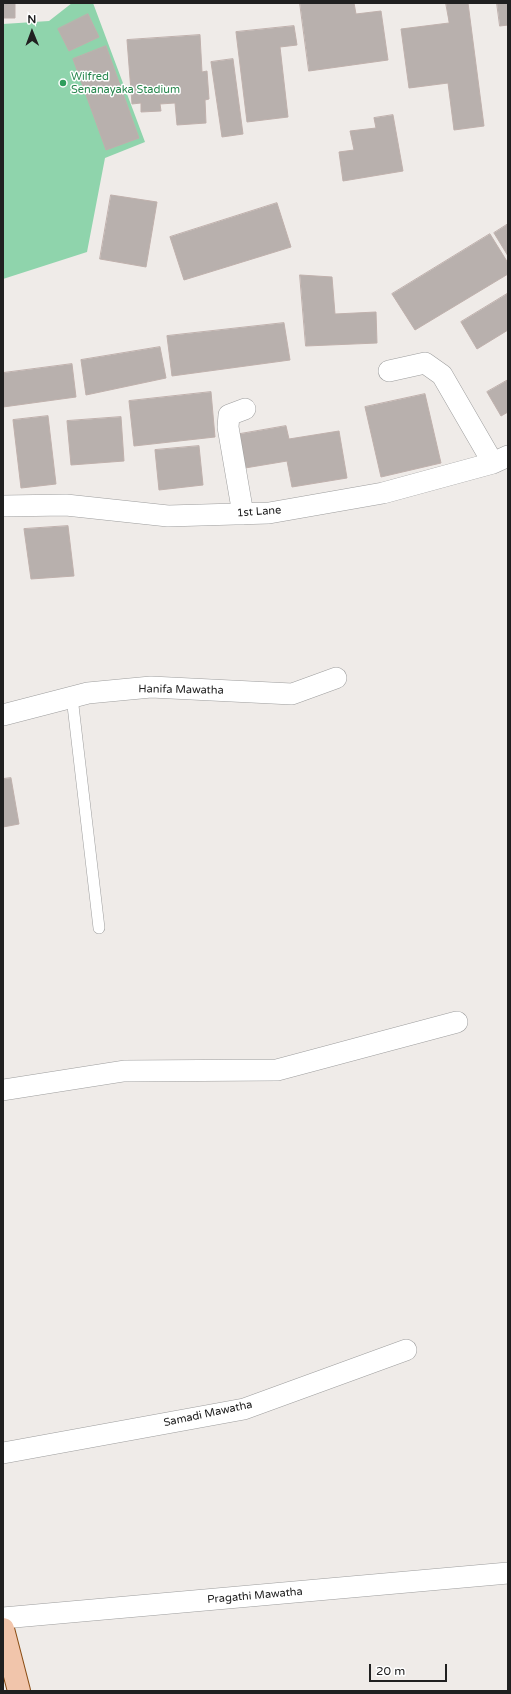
<!DOCTYPE html>
<html>
<head>
<meta charset="utf-8">
<style>
	body { margin:0 }
	#map { position:relative; width:511px; height:1694px; overflow:hidden; background:#efebe8; font-family:"Varela Round",sans-serif }
	canvas { display:block }
	.frame { position:absolute; inset:0; border:4px solid #202020; pointer-events:none }
	.north { position:absolute; left:12px; top:12px; width:40px; height:40px; -webkit-text-stroke:3px #fff; paint-order:stroke; rotate:359deg; font-size:11px; font-weight:700; line-height:16px; text-align:center; color:#202020 }
	.north::after { content:''; display:block; margin:auto; width:14px; height:18px; background:#202020; clip-path:polygon(50% 0,100% 100%,50% 72%,0 100%) }
	.scale { position:absolute; left:369px; top:1664px; width:78px; height:18px; box-sizing:border-box; border:2px solid #202020; border-top:0; padding-left:5px; font-size:12px; line-height:14px; white-space:nowrap; color:#202020; -webkit-text-stroke:3px #fff; paint-order:stroke }
</style>
</head>
<body>
<div id="map">
<canvas width="511" height="1694"></canvas>
<div class="frame"></div>
<div class="north">N</div>
<div class="scale">20 m</div>
</div>
<script>
const c = document.querySelector('canvas').getContext('2d');
c.lineJoin = 'round';
function fill(path, color) {
  c.fillStyle = color;
  c.fill(path, 'evenodd');
}
function strokePath(path, color, width, dash) {
  c.strokeStyle = color;
  c.lineWidth = width;
  c.lineCap = dash ? 'butt' : 'round';
  c.setLineDash(dash || []);
  c.stroke(path);
}
function label(font, color, halo, rows, align = 'center') {
  c.font = font + ' "Varela Round",sans-serif';
  c.lineWidth = 3;
  c.setLineDash([]);
  c.textBaseline = 'middle';
  c.strokeStyle = halo;
  c.fillStyle = color;
  for (const [text, x, y, turn = 0] of rows) {
    c.save();
    c.translate(x, y);
    c.rotate((+turn || 0) * Math.PI / 180);
    c.textAlign = isNaN(turn) ? turn : align;
    if (halo) c.strokeText(text, 0, 0);
    c.fillText(text, 0, 0);
    c.restore();
  }
}
fill(new Path2D(`
	M72,3H93L145,142L105,158L87,252L3,279V24L49,21Z`), '#8fd4ac');
const building = new Path2D(`
	M3,3H15V18H3Z
	M300,3H354L356,14L381,11L388,60L309,71Z
	M446,3H468L484,126L454,130L448,83L409,88L401,29L449,23Z
	M497,3H508V25L500,26Z
	M88,14L99,37L69,51L58,29Z
	M294,26L297,45L280,47L288,117L247,122L236,32Z
	M200,35L202,72L207,71L209,99L205,100L206,123L177,125L175,103L160,104L161,111L141,112V103L132,104L127,40Z
	M106,46L139,138L106,150L73,59Z
	M233,59L243,134L222,137L211,62Z
	M393,115L403,171L343,181L339,152L354,150L350,131L376,128L374,118Z
	M111,195L157,202L146,267L100,259Z
	M277,203L291,247L184,280L170,237Z
	M508,224V256L494,233Z
	M490,234L508,263V274L415,330L392,294Z
	M300,275L332,277L335,314L376,312L377,343L306,346Z
	M507,294L508,296V330L477,349L461,322Z
	M284,323L290,360L172,376L167,336Z
	M160,347L166,378L86,395L81,360Z
	M72,364L76,397L3,407V373Z
	M508,380V412L501,416L487,392Z
	M211,392L215,437L134,446L129,401Z
	M425,394L441,463L381,477L365,407Z
	M48,416L56,484L21,488L13,420Z
	M121,417L124,461L71,465L67,421Z
	M286,426L289,439L339,431L347,478L292,487L287,461L245,468L240,434Z
	M199,446L203,485L159,490L155,450Z
	M68,526L74,576L31,579L24,529Z
	M11,778L19,824L3,827V779Z`);
fill(building, '#b8b0ad');
strokePath(building, '#bfb0ac', 1);
const lane = new Path2D(`
	M72,697L99,928`);
const street = new Path2D(`
	M389,371L425,363L442,375L493,463
	M3,506L66,505L168,516L269,513L383,493L493,463L508,456
	M243,514L228,427L229,415L245,409
	M3,715L88,693L151,687L292,694L336,678
	M3,1090L124,1071L277,1070L457,1022
	M3,1453L244,1409L406,1350
	M3,1618L508,1573`);
const primary = new Path2D(`
	M3,1629L19,1691`);
strokePath(lane, '#9d9d9d', 12);
strokePath(street, '#9d9d9d', 22);
strokePath(primary, '#894b12', 24);
strokePath(lane, '#fff', 11);
strokePath(street, '#fff', 21);
strokePath(primary, '#f1c5ab', 22);
for (const [x, y, r, color] of [
	[63,83,4,"#2e9e5b"]
]) {
  const dot = new Path2D();
  dot.arc(x, y, r, 0, 2 * Math.PI);
  c.fillStyle = color;
  c.fill(dot);
  strokePath(dot, '#fff', 1.5);
}
label('11px', '#27864d', '#fff', [
	["Wilfred",71,77],
	["Senanayaka Stadium",71,90]
], 'left');
label('11px', '#202020', '#fff', [
	["1st Lane",259,512,-4],
	["Hanifa Mawatha",181,690,1],
	["Samadi Mawatha",208,1414,-12],
	["Pragathi Mawatha",255,1596,-5]
]);
</script>
</body>
</html>
